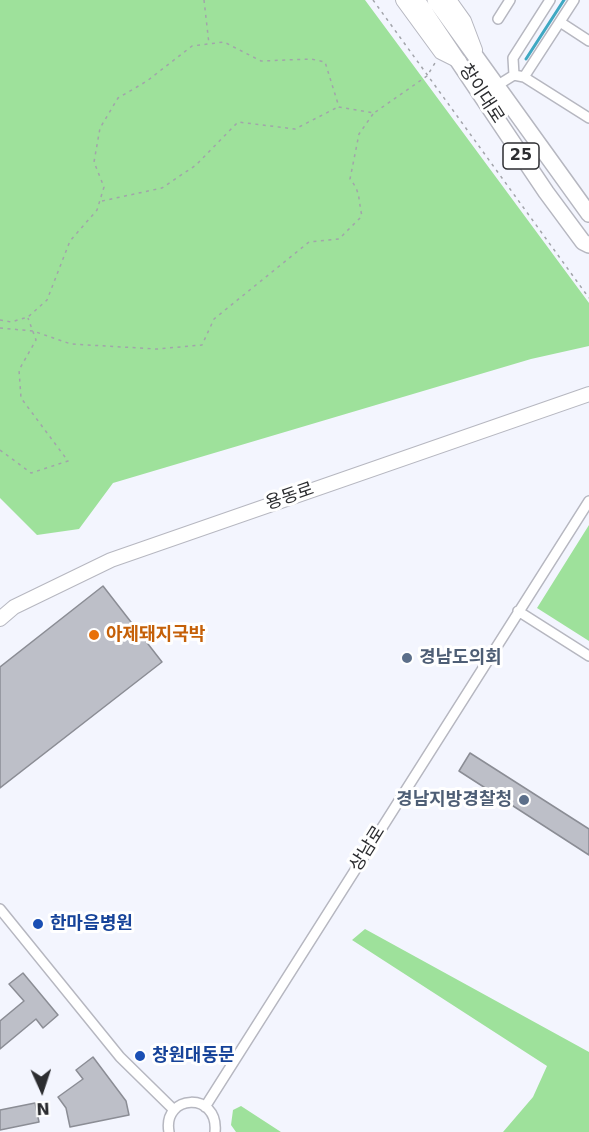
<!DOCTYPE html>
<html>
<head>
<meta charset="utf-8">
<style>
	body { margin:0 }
	#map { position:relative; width:589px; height:1132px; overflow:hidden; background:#f3f5fe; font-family:"DejaVu Sans",sans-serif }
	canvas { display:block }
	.north { position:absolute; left:12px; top:1060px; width:60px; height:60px; -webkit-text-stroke:4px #fff; paint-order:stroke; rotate:177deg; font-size:16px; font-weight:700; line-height:24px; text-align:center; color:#2c2d30 }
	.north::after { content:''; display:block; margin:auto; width:21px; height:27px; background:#2c2d30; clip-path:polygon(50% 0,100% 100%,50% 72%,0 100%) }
</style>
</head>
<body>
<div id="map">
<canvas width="589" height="1132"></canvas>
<div class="north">N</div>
</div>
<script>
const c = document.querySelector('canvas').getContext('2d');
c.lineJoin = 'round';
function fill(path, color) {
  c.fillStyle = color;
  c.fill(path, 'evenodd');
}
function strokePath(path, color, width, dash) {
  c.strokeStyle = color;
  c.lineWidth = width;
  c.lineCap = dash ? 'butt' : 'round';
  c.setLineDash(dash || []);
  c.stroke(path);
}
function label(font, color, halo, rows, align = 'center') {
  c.font = font + ' "DejaVu Sans","Noto Sans KR",sans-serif';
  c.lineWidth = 6;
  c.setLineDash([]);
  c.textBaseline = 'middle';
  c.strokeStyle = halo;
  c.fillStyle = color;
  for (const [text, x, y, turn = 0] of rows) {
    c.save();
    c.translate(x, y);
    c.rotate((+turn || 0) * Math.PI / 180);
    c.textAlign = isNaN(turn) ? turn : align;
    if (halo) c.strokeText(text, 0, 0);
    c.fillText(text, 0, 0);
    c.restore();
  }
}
fill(new Path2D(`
	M0,0H365L589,303V346L531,359L113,483L79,529L37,535L0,498Z
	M589,525V641L537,608Z
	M365,929L589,1052V1132H503L533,1097L547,1066L352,940Z
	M241,1106L281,1132H236L231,1125L233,1110Z`), '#9ee19b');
strokePath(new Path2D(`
	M526,59L564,0`), '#3fa8c2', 3);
const building = new Path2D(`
	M103,586L162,662L0,788V667Z
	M470,753L589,829V855L459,771Z
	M23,973L58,1015L43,1028L36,1019L0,1049V1021L24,1001L9,984Z
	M93,1057L126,1101L129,1115L70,1127L66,1108L58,1097L83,1079L76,1070Z
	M35,1103L39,1122L0,1130V1110Z`);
fill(building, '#bdbfc8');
strokePath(building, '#8b8d95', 1.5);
const street = new Path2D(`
	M498,19L510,0
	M560,22L589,41
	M514,75L513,58L550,0
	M524,77L574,0
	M498,85L514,75L524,77L589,118
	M518,611L589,656
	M0,909L120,1057L174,1110
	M205,1107L589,501
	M169,1132C162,1094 219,1091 215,1132`);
const secondary = new Path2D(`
	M403,0L441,52L459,61
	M449,0L464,21L475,50
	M0,619L14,607L111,560L589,394`);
const primary = new Path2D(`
	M417,0L546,192L583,242L589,245
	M435,0L589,214`);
strokePath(street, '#b6b7c0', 12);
strokePath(secondary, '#b6b7c0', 16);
strokePath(primary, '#b6b7c0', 18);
strokePath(new Path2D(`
	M204,0L209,44
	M373,0L589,298
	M102,201L162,188L196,165L238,122L295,129L338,107
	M0,320L11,322L28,317L47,300L70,241L97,210L104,187L94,162L100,128L118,98L147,81L192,46L224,42L261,61L311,59L325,62L339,107L374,113L427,76L435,63
	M0,328L33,331L71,344L157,349L202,345L214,319L309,242L339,239L362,216C358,200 361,192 350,179L359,134L373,114
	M0,450L31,473L68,461L21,398L19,370L36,340L28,318`), '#a2a4aa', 1.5, [3, 4.5]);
strokePath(street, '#fff', 9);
strokePath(secondary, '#fff', 14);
strokePath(primary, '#fff', 15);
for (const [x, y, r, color] of [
	[94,635,6,"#e8710a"],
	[407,658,6,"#5c6f8a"],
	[524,800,6,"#5c6f8a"],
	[38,924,6,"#1a4fb4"],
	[140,1056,6,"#1a4fb4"]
]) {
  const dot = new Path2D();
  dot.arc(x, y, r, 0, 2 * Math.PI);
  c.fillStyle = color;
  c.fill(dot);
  strokePath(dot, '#fff', 2);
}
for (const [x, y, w] of [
	[521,156,36]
]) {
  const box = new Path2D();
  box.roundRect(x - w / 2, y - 13, w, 26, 4.5);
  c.fillStyle = '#fff';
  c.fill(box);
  strokePath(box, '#2c2d30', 1.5);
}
label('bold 16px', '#2c2d30', null, [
	["25",521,156]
]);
label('18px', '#2c2d30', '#fff', [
	["창이대로",481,94,57],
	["용동로",290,497,-19],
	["상남로",368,849,-58]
]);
label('bold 18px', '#c56008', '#fff', [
	["아제돼지국박",106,635]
], 'left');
label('bold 18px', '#4e5e75', '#fff', [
	["경남도의회",419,658],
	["경남지방경찰청",512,800,"right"]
], 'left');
label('bold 18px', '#164399', '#fff', [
	["한마음병원",50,924],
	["창원대동문",152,1056]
], 'left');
</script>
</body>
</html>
